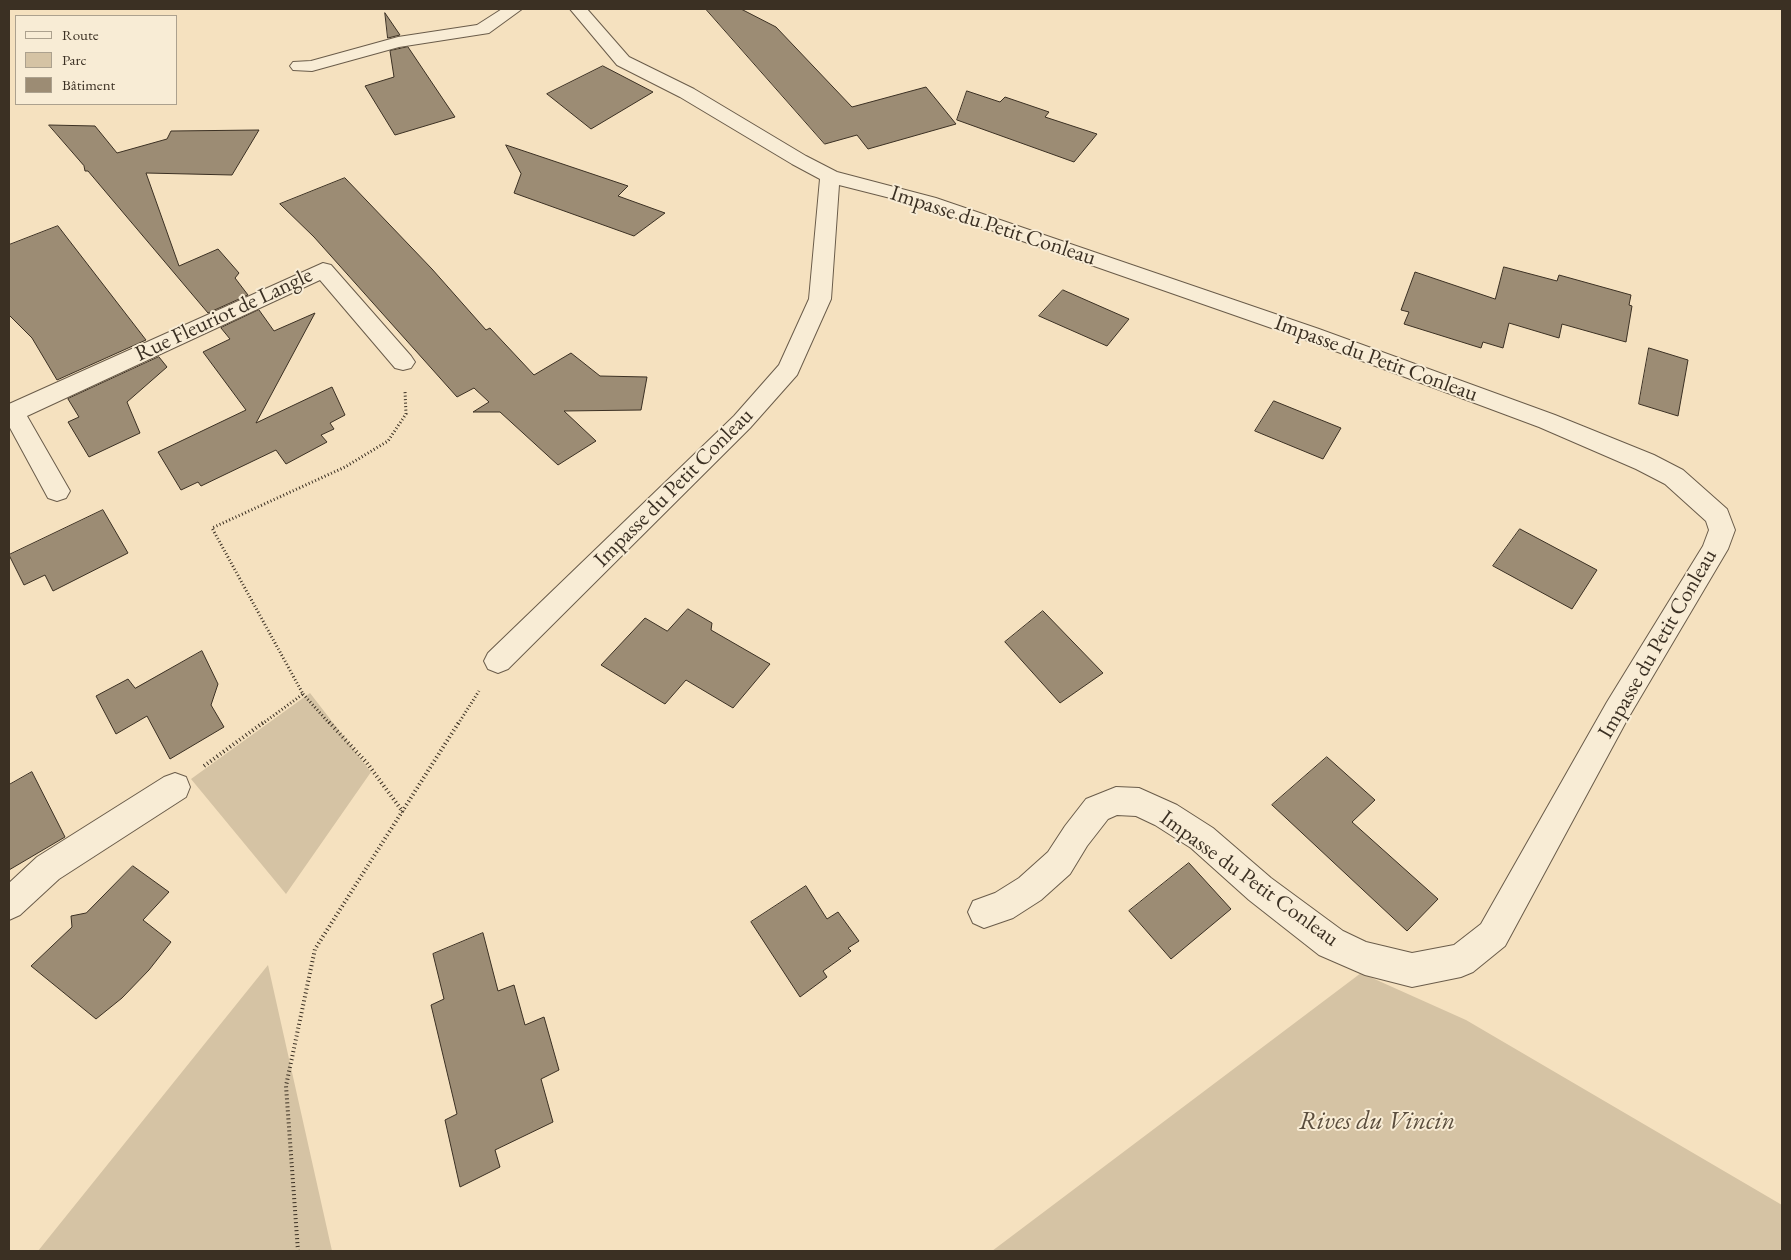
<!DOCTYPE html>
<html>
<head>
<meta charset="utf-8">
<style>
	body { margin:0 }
	#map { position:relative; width:1791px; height:1260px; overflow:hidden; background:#f5e1bf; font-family:"EB Garamond",serif }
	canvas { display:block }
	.frame { position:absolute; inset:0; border:10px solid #3b3023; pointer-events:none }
	.legend { position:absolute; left:15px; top:15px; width:162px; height:90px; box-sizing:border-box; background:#f8ecd5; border:1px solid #aca18e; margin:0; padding:6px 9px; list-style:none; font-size:15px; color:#3b3023 }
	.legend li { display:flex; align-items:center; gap:10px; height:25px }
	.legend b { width:25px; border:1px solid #aca18e }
</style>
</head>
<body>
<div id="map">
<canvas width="1791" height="1260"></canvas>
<div class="frame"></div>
<ul class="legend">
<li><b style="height:6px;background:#f8ecd5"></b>Route</li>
<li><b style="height:14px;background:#d5c3a4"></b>Parc</li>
<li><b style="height:14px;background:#9c8c74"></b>Bâtiment</li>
</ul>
</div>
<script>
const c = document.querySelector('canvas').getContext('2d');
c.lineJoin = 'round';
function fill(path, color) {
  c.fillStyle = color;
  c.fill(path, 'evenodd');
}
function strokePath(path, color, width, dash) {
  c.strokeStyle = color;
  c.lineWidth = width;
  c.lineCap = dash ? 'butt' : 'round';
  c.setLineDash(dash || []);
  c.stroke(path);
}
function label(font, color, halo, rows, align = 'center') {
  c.font = font + ' "EB Garamond",serif';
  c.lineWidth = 4;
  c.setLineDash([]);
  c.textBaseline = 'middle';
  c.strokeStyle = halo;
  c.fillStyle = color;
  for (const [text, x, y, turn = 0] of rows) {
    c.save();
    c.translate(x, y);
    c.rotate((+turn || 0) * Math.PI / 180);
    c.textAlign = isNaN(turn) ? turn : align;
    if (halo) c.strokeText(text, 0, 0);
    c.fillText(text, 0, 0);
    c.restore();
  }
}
fill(new Path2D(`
	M310,693L371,772L286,894L191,779Z
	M268,965L332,1251H38Z
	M1361,973L1466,1020L1782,1205V1251H992Z`), '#d5c3a4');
const building = new Path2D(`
	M706,9H741L776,27L852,107L926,87L956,124L868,149L857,135L825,144Z
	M385,13L400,35L388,38Z
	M408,47L455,117L395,135L365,86L394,77L390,51Z
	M603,66L653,92L591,129L547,94Z
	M967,91L1000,102L1005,97L1049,112L1045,117L1097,134L1074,162L957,120Z
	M49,125L95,126L117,153L167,139L171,131L259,130L232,175L146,173L179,266L218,249L239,273L235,278L248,295L208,313L88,171H85L84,166Z
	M506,145L628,186L618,196L665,213L634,236L514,193L521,174Z
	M345,178L432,269L486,330L490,328L534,375L571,353L600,376L647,377L641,410L564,411L596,441L558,465L500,412H473L489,402L474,388L457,397L314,237L280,204Z
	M58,226L146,340L57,380L32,338L9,315V245Z
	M1504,267L1557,281L1559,275L1631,295L1629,305L1632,306L1626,342L1562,324L1559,338L1509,323L1503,348L1483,342L1481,348L1404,324L1409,312L1401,310L1415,272L1495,299Z
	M1063,290L1129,319L1107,346L1039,316Z
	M259,310L274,331L315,313L256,423L332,387L345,415L330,423L334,429L321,435L327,442L286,464L276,450L201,486L198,482L181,490L158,452L246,410L203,352L230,339L221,328Z
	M1649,348L1688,360L1678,416L1639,404Z
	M159,357L167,367L127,402L140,433L89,457L68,422L79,417L68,399Z
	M1274,401L1341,428L1323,459L1255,431Z
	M103,510L128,553L53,591L45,575L24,585L9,555Z
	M1520,529L1597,570L1572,609L1493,566Z
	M688,609L712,623L711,630L770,664L733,708L686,680L665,704L601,665L645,618L667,631Z
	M1043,611L1103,673L1060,703L1005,642Z
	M202,651L218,684L211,705L224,727L170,759L147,716L116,734L96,696L128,679L135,688Z
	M1327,757L1375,800L1352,822L1438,899L1407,931L1272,805Z
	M32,772L65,837L9,870V785Z
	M1189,863L1231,909L1171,959L1129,911Z
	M133,866L169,892L143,920L171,942L149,970L122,998L96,1019L31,966L72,927L71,916L86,913Z
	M806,886L827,919L838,912L859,941L848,948L851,951L823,971L827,977L800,997L751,922Z
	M483,933L498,991L514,985L525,1025L544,1017L559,1070L541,1079L553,1122L495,1150L500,1167L460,1187L445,1120L457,1114L431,1005L444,999L433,954Z`);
fill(building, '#9c8c74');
strokePath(building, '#3b3023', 1);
const minor = new Path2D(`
	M502,9H522L489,33L399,47L312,71L293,70L290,66L293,62L311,61L398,37L477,25Z
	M570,9H587L629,57L694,89L806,156L837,172L936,198L1319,329L1555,415L1654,455L1683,470L1727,509L1735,530L1728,549L1627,720L1505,946L1473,972L1461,977L1412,987L1365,975L1319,955L1249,900L1191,848L1155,825L1136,816L1117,815L1108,819L1087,846L1070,874L1041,900L1013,918L984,928L973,923L968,912L973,901L995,893L1019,878L1048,852L1065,826L1086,799L1116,787L1139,788L1177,805L1213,828L1271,878L1343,931L1366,942L1412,953L1454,945L1481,924L1607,702L1703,546L1709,530L1706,521L1665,484L1636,469L1539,427L1303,339L922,206L839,185L831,299L797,375L750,428L508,669L498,673L488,669L484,661L488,653L734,416L779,365L809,299L820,179L792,164L680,97L617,65Z
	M323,263L331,265L411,356L415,362L411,368L403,370L395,368L320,280L27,416L70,491L66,498L57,501L48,498L9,426V404Z
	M175,773L186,777L190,787L186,797L59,879L20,915L9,920V883L37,857L164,777Z`);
strokePath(minor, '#6a5c4a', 2);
strokePath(new Path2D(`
	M303,694L330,724
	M262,724L303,694L212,528L345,467L388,441L406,414L405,391
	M458,724L479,691`), '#3b3023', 3, [1, 2.5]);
strokePath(new Path2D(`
	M329,722L367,763L403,812
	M204,766L264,722
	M298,1251L286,1086L315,949L459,722`), '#3b3023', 4, [1, 3]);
fill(minor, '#f8ecd5');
label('22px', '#3b3023', '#f8ecd5', [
	["Impasse du Petit Conleau",993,226,18],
	["Rue Fleuriot de Langle",224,315,-25],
	["Impasse du Petit Conleau",1376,359,20],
	["Impasse du Petit Conleau",674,488,-45],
	["Impasse du Petit Conleau",1658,644,-60],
	["Impasse du Petit Conleau",1249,879,36]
]);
label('italic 26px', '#5a4d3d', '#f8ecd5', [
	["Rives du Vincin",1377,1122]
]);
</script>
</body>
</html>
